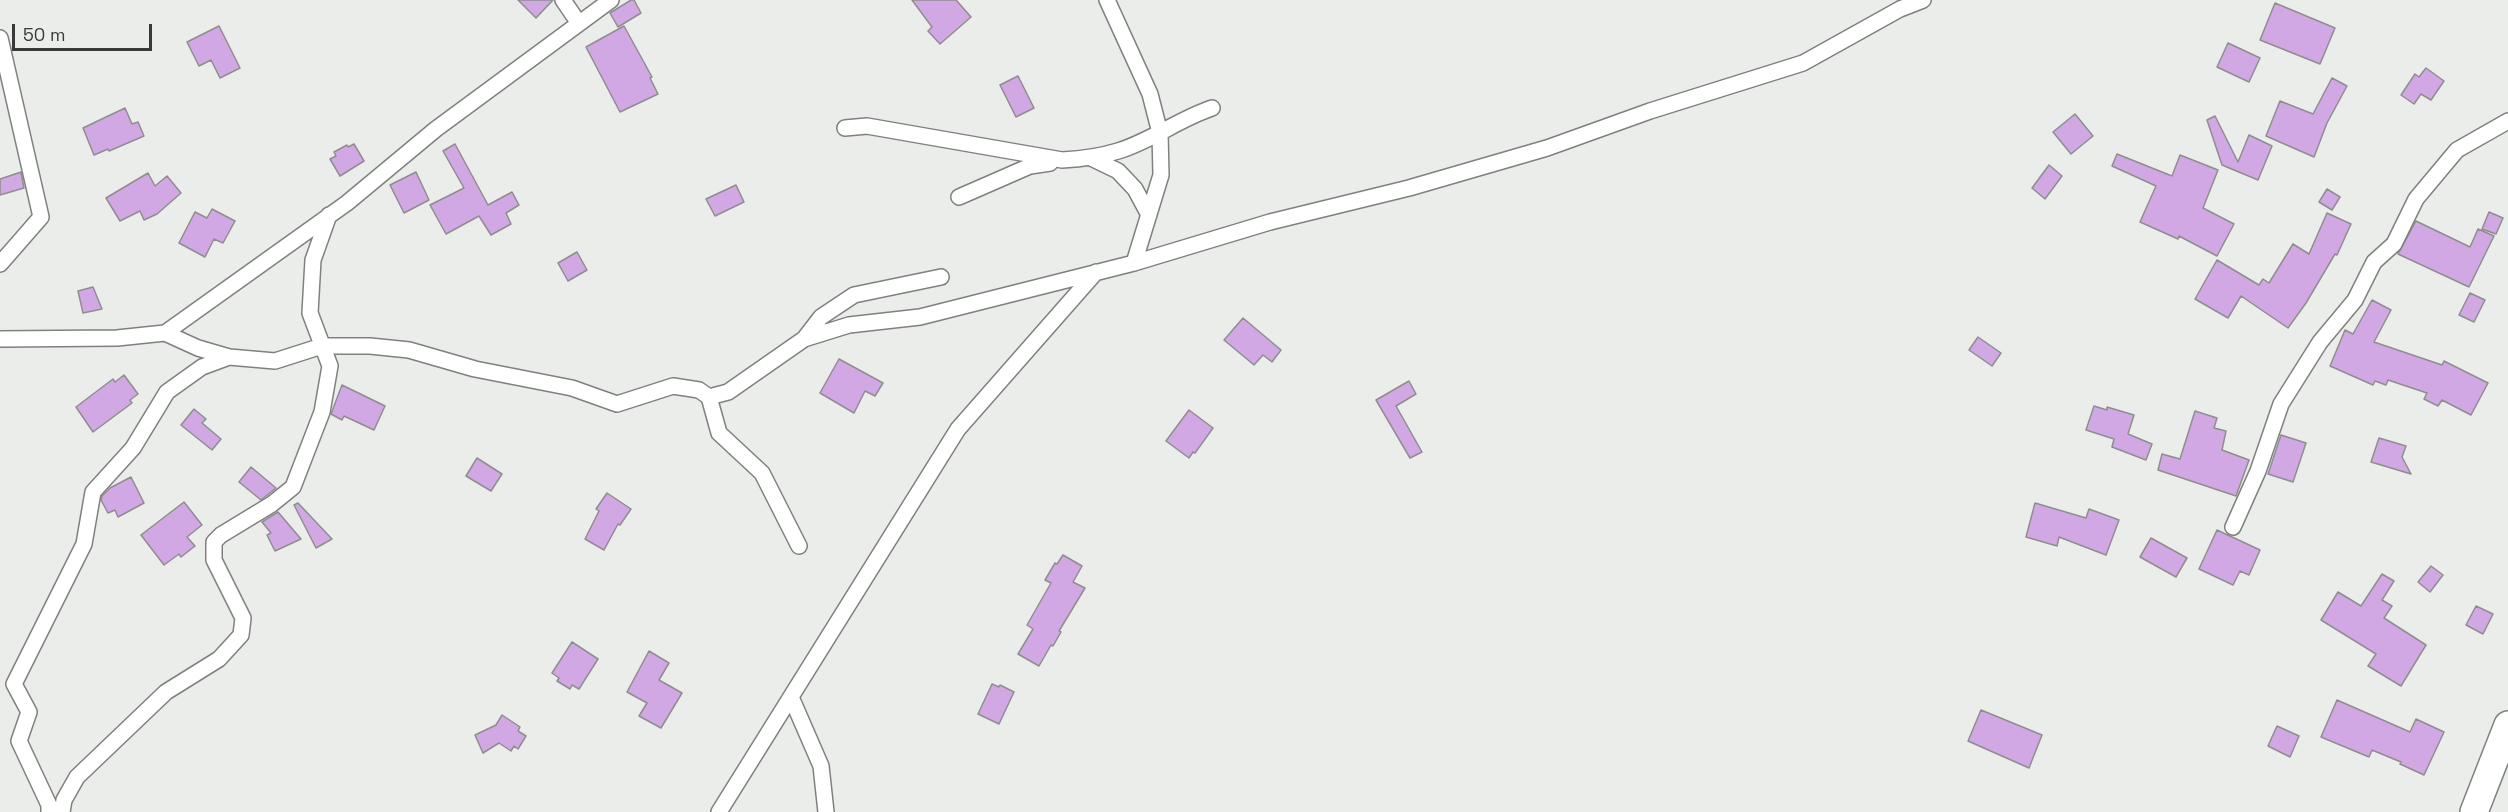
<!DOCTYPE html>
<html>
<head>
<meta charset="utf-8">
<style>
	body { margin:0 }
	#map { position:relative; width:2508px; height:812px; overflow:hidden; background:#eaedea; font-family:"Space Grotesk",sans-serif }
	canvas { display:block }
	.scale { position:absolute; left:12px; top:24px; width:140px; height:27px; box-sizing:border-box; border:3px solid #383938; border-top:0; padding-left:8px; font-size:18px; line-height:21px; white-space:nowrap; color:#383938; -webkit-text-stroke:4px #eaedea; paint-order:stroke }
</style>
</head>
<body>
<div id="map">
<canvas width="2508" height="812"></canvas>
<div class="scale">50 m</div>
</div>
<script>
const c = document.querySelector('canvas').getContext('2d');
c.lineJoin = 'round';
function fill(path, color) {
  c.fillStyle = color;
  c.fill(path, 'evenodd');
}
function strokePath(path, color, width, dash) {
  c.strokeStyle = color;
  c.lineWidth = width;
  c.lineCap = dash ? 'butt' : 'round';
  c.setLineDash(dash || []);
  c.stroke(path);
}
const building = new Path2D(`
	M518,0H553L536,18Z
	M631,0H634L641,13L618,27L610,13Z
	M912,0H956L971,17L940,44L928,31L932,27Z
	M2275,3L2335,28L2320,64L2260,40Z
	M219,26L240,68L220,78L211,60L199,66L187,42Z
	M624,26L652,77L650,78L658,94L620,112L586,47Z
	M2228,43L2260,58L2249,82L2217,67Z
	M2426,68L2444,81L2431,100L2421,94L2414,104L2401,95L2415,74L2419,77Z
	M1018,76L1034,108L1016,117L1000,85Z
	M2332,78L2347,86L2327,123L2314,157L2266,136L2280,101L2313,114Z
	M125,108L132,124L138,122L144,136L109,151L108,149L94,155L83,128Z
	M2075,114L2093,136L2071,154L2053,132Z
	M2215,116L2238,162L2249,135L2272,146L2258,180L2222,165L2207,120Z
	M354,144L364,161L340,176L330,159L336,156L334,152L347,145L348,147Z
	M455,144L488,205L512,192L519,205L506,213L511,224L491,235L479,216L446,234L430,205L464,188L443,151Z
	M2117,154L2172,176L2180,155L2218,170L2203,208L2234,224L2217,256L2179,236L2178,239L2140,222L2156,186L2112,166Z
	M2049,165L2062,176L2045,199L2032,188Z
	M21,172L24,188L0,195V179Z
	M416,172L429,200L404,213L390,185Z
	M148,173L155,186L167,176L181,193L157,214L144,220L140,211L120,221L106,198Z
	M736,185L744,202L715,216L706,199Z
	M2327,189L2340,197L2332,210L2319,202Z
	M212,209L235,221L223,243L214,239L205,257L179,243L195,212L207,218Z
	M2489,212L2503,218L2496,234L2482,229Z
	M2327,213L2351,224L2337,255L2335,254L2306,303L2288,328L2241,296L2228,318L2195,299L2217,260L2259,285L2263,279L2269,283L2293,244L2309,254Z
	M2416,221L2470,247L2478,229L2494,236L2469,287L2398,254Z
	M577,252L587,270L568,281L558,263Z
	M93,287L102,309L83,313L78,291Z
	M2470,293L2485,300L2474,322L2459,315Z
	M2372,300L2391,310L2374,342L2442,365L2444,361L2488,383L2471,415L2442,400L2438,406L2424,399L2427,393L2388,380L2386,385L2375,381L2373,385L2330,366L2345,330L2353,334Z
	M1243,318L1281,350L1272,362L1263,355L1254,365L1224,340Z
	M1978,337L2001,353L1992,366L1969,350Z
	M839,359L883,383L875,396L865,391L854,413L820,393Z
	M124,375L138,394L130,400L132,403L93,432L76,407L113,379L115,382Z
	M1409,381L1416,394L1396,406L1422,452L1410,458L1376,400Z
	M342,385L385,406L374,430L344,416L342,420L331,414Z
	M2094,406L2107,410V407L2134,415L2128,434L2152,444L2146,460L2112,447L2114,439L2086,430Z
	M194,409L206,419L202,423L221,439L212,450L181,425Z
	M1189,410L1213,428L1195,453L1193,452L1189,458L1166,441Z
	M2195,411L2217,418L2214,428L2226,431L2222,450L2249,460L2236,496L2158,470L2162,454L2180,459Z
	M2281,435L2306,443L2293,482L2268,474Z
	M2379,438L2406,446L2402,457L2411,474L2371,462Z
	M477,458L502,474L491,491L466,476Z
	M251,467L276,488L261,500L239,482Z
	M131,477L144,503L118,517L115,510L108,513L101,500L102,496L110,488Z
	M607,493L631,509L620,525L618,524L604,550L585,539L599,511L596,509Z
	M184,502L202,525L187,537L195,546L181,557L179,554L164,565L141,535Z
	M298,503L332,539L316,548L294,505Z
	M2035,503L2086,518L2089,509L2119,520L2106,555L2059,537L2057,546L2026,537Z
	M278,512L301,539L275,551L267,535L271,533L262,522Z
	M2217,530L2260,550L2249,575L2240,571L2233,585L2199,569Z
	M2151,538L2187,558L2176,577L2140,557Z
	M1063,555L1082,566L1073,582L1085,588L1059,631L1061,632L1053,646L1051,645L1039,666L1018,654L1033,629L1027,625L1051,583L1045,580L1055,563L1057,564Z
	M2431,566L2443,575L2430,592L2418,582Z
	M2382,574L2394,581L2382,600L2392,606L2384,618L2426,645L2401,686L2368,666L2376,654L2321,620L2338,592L2361,606Z
	M2476,606L2493,614L2483,634L2466,625Z
	M572,642L598,659L579,689L572,685L570,689L557,681L559,678L552,673Z
	M649,651L669,663L659,680L682,693L661,728L639,716L647,703L627,692Z
	M992,684L999,687L1000,685L1014,692L999,724L978,714Z
	M2337,700L2410,732L2416,719L2444,732L2424,775L2400,764L2401,762L2372,750L2369,757L2321,737Z
	M1981,710L2042,735L2029,768L1968,741Z
	M502,715L520,727L518,731L526,736L518,749L514,746L511,751L499,743L483,753L475,735L496,725Z
	M2277,726L2299,736L2290,757L2268,746Z`);
fill(building, '#d2a8e4');
strokePath(building, '#8f8d90', 1.5);
const street = new Path2D(`
	M563,0L578,22
	M1107,0L1150,94L1160,133L1161,175L1134,263
	M0,38L41,217L0,264
	M845,128L867,126L1062,160C1081,159 1099,157 1118,151C1151,141 1179,119 1212,108
	M1091,158L1118,171L1135,189L1149,215
	M959,197L1030,166L1050,163
	M165,333L347,203L436,129L611,0
	M0,339L117,338L165,333L198,348L229,357L275,361L322,346H370L409,350L475,369L572,388L617,404L673,386L699,390L709,397L719,433L762,473L799,546
	M804,339L821,317L854,295L941,277
	M709,397L728,392L804,339L849,325L920,317L1134,263L1270,222L1409,188L1547,148L1650,111L1803,63L1900,9L1923,0
	M2233,527L2258,471L2281,404L2320,342L2355,300L2374,262L2394,244L2416,199L2457,150L2508,121
	M791,697L821,766L826,812
	M49,812V805L19,741L29,712L14,684L84,544L93,492L133,448L167,392L202,367L229,357
	M62,812L64,800L77,777L166,692L219,659L241,635L243,618L214,560V542L221,535L272,504L293,487L322,412L330,366L310,313L313,260L329,215
	M719,812L958,429L1096,272`);
const highway = new Path2D(`
	M2474,812L2508,725`);
strokePath(street, '#7f817e', 18);
strokePath(highway, '#7f817e', 30);
strokePath(street, '#fff', 15);
strokePath(highway, '#fff', 27);
</script>
</body>
</html>
